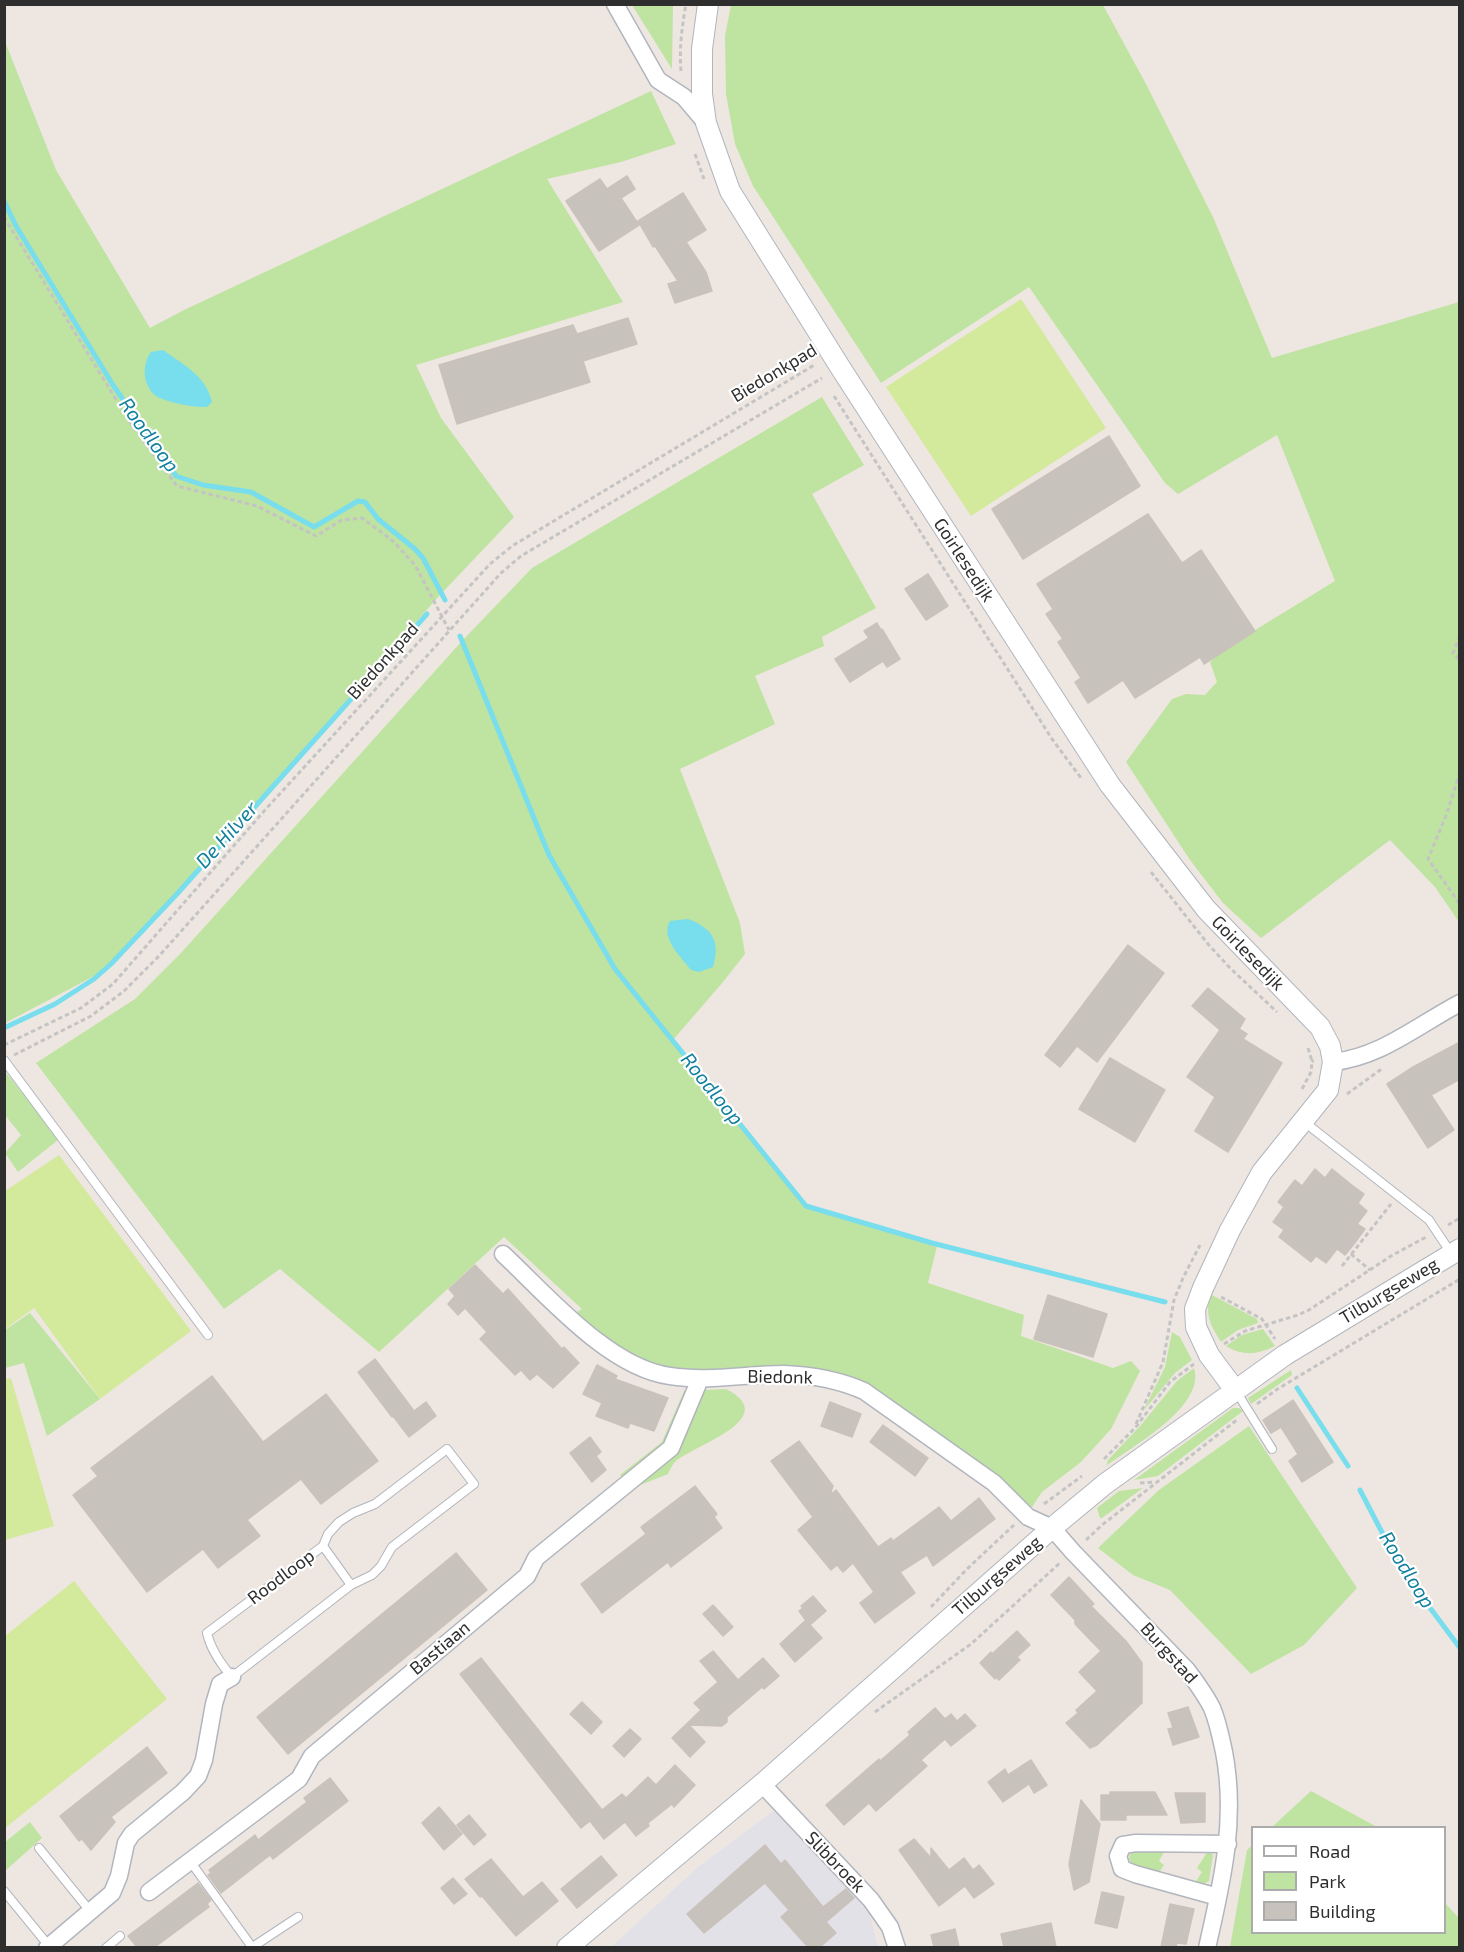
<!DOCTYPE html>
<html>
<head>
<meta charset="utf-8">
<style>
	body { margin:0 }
	#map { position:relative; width:1464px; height:1952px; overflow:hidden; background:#eee7e1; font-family:"Exo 2",sans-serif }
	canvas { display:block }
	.frame { position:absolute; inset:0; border:6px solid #2e2e2e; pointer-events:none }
	.legend { position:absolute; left:1251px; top:1826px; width:195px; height:108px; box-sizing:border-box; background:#fff; border:2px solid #ababab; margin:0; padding:8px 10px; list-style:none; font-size:18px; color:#2e2e2e }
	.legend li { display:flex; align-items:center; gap:12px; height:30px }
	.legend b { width:30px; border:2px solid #ababab }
</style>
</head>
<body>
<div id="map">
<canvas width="1464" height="1952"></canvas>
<div class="frame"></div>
<ul class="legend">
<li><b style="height:8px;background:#fff"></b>Road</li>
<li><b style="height:16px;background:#bfe3a0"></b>Park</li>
<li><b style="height:16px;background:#c7c2bc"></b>Building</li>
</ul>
</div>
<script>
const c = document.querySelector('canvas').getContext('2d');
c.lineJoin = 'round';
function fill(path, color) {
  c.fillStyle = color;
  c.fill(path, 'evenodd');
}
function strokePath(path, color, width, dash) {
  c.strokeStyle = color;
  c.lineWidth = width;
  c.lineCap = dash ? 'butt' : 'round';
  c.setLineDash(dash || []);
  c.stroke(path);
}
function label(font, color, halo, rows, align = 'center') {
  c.font = font + ' "Exo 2",sans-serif';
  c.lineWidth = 4.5;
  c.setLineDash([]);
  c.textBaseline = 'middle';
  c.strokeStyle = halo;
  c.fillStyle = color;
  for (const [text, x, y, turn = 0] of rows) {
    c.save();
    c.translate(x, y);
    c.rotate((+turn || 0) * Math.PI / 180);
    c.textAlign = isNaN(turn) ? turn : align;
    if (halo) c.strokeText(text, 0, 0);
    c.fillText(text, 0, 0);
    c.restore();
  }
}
fill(new Path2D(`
	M779,1807L867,1904L878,1947L610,1948L698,1867Z`), '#e2e1e8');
fill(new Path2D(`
	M632,5H673L672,69Z
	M731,5H1103L1146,84L1213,217L1272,358L1459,302V922L1435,887L1390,840L1261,938L1223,903L1190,860L1126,762L1172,699L1186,694L1205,695L1217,682L1210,662L1221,651L1335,581L1277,435L1178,494L1165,483L1029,287L881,383L753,186L735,144L726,94L725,36Z
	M4,39L56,170L150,328L184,310L651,91L676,144L621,162L547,179L623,302L416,365L441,418L514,517L439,596L124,953L98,974L5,1023Z
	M822,397L864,465L812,494L876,608L822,637L824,646L755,676L775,724L680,769L740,923L745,954L723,982L672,1041L806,1207L937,1246L928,1283L1024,1315L1021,1336L1113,1368L1131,1361L1140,1371L1111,1429L1081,1462L1042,1492L1032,1507L1023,1503L999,1479L946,1438L869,1384L834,1374L790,1365L751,1369L694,1372L652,1363L612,1344L573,1314L582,1309L504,1237L379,1352L280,1269L224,1309L36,1063L135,999L181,953L462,641L532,568Z
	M4,1070L59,1139L18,1172L5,1153L21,1135L5,1115Z
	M1210,1294L1257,1319L1258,1323L1238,1330L1221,1342C1210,1324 1205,1316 1210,1294Z
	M30,1313L100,1399L47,1436L24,1363L5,1368V1330Z
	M1263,1329L1275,1346C1258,1355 1242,1356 1226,1346L1242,1335Z
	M1172,1332L1180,1337L1192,1360L1175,1373L1144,1410L1165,1367Z
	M1194,1368C1206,1406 1133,1446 1106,1466L1108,1460L1141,1425L1177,1381Z
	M1291,1370L1292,1375L1251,1404L1248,1398Z
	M726,1389C784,1419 691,1446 675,1462C672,1465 670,1470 668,1474L630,1489L620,1475L662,1442L684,1391Z
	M1233,1408H1239L1243,1411L1158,1476L1134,1480Z
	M1249,1426L1357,1588L1304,1645L1251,1674L1170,1590L1133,1575L1098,1548L1159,1490Z
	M1143,1488L1102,1518H1100L1097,1508L1119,1491Z
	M1311,1791L1377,1827H1272Z
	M30,1822L42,1838L5,1871V1842Z
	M1252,1845V1932H1444L1445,1903L1459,1918V1947H1230L1247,1850Z
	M1165,1850L1159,1861L1164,1865L1158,1874L1133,1866L1129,1859L1130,1854L1135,1851Z
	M1208,1851L1213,1855L1209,1881L1204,1884L1195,1883L1202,1872L1197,1868Z`), '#bfe3a0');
fill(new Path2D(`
	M1021,299L1106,428L971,516L886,387Z
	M59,1155L191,1331L100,1399L34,1308L5,1329V1191Z
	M11,1378L54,1526L5,1540L4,1380Z
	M74,1581L167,1699L5,1828V1636Z`), '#d3e99c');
fill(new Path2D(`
	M163,350C184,365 206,376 212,402L207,407C196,408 165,402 156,396C142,385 142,364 151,352Z
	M688,919C712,928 721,941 713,967L699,972L691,970C681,957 660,938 670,921Z`), '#78ddec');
strokePath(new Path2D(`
	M4,201L16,226L113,385L176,476L203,485L251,492L314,527L358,501L365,502L378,519L415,549L423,558L445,600
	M460,636L549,855L615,969L806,1206L932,1243L1165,1302
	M4,1028L55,1004L94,979L111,964L177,894L427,614
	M1297,1388L1348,1466
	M1360,1490L1401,1569L1460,1648`), '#78ddec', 5);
const building = new Path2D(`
	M627,176L635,189L621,198L639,225L599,251L566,201L600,179L607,189Z
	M683,193L706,230L686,242L706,272L712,291L675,303L668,284L678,281L655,246L653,247L638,221Z
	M628,318L637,344L583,361L590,382L457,424L439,365L573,325L577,334Z
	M1109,436L1140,486L1023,559L992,509Z
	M1148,514L1182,563L1201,550L1255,631L1204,664L1200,657L1135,698L1123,680L1088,703L1075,682L1081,678L1058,642L1063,639L1046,614L1053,609L1037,584Z
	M928,574L948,606L926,620L905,589Z
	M877,623L881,630L882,629L900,659L887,667L883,661L850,682L835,659L869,638L864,631Z
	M1128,945L1164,973L1097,1062L1077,1046L1060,1067L1045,1055Z
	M1208,988L1245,1019L1239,1029L1247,1034L1243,1039L1282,1063L1228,1152L1195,1131L1215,1097L1187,1077L1220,1030L1192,1006Z
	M1460,1042V1079L1431,1095L1454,1130L1428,1148L1387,1084L1413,1067Z
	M1110,1058L1165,1090L1135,1142L1079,1109Z
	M1315,1169L1325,1178L1332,1169L1353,1186L1364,1194L1358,1203L1367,1211L1357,1224L1365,1229L1354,1244L1345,1255L1337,1249L1326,1263L1316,1256L1311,1262L1279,1237L1284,1230L1273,1222L1284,1207L1278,1202L1295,1180L1302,1186Z
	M475,1265L503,1294L508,1289L562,1349L564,1347L579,1363L553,1388L537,1374L530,1380L521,1370L515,1375L480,1339L487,1332L465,1308L458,1315L448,1304L455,1296L449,1289Z
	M1048,1295L1107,1314L1093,1357L1034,1339Z
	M375,1359L414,1411L426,1402L436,1416L409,1437L393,1416L392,1417L358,1372Z
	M597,1365L617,1376L615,1379L668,1398L654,1431L630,1423L628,1428L596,1416L602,1403L583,1394Z
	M212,1376L263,1442L326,1394L378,1461L321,1504L301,1479L247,1520L260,1536L218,1568L203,1549L147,1592L73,1495L98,1476L91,1468Z
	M1293,1400L1333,1462L1302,1482L1289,1461L1298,1454L1281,1427L1271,1433L1263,1420Z
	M830,1402L861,1414L852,1437L821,1426Z
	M883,1425L928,1458L915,1476L870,1442Z
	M590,1437L601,1452L596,1456L606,1470L592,1482L570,1453Z
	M799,1441L833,1486L831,1492L833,1493L836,1490L878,1547L891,1538L893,1541L939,1507L951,1521L979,1498L995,1519L933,1566L927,1555L900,1572L915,1593L875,1623L860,1603L874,1592L853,1563L843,1572L837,1565L831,1570L798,1530L813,1517L771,1461Z
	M695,1486L717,1514L714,1517L722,1528L671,1567L668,1562L602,1613L581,1584L646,1534L641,1527Z
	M456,1553L487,1590L288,1754L257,1717Z
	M1069,1577L1094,1604L1091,1606L1126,1641L1142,1663V1703L1097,1745L1090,1748L1066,1723L1078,1713L1076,1710L1097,1691L1079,1672L1101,1651L1075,1624V1620L1051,1595Z
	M813,1596L826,1611L810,1625L822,1638L795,1662L780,1644L806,1620L807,1622L799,1611L803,1608L801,1606Z
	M713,1605L733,1627L723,1636L703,1614Z
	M1017,1631L1030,1645L1017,1657L1020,1660L999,1680L996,1677L995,1679L980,1663L991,1652L992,1654Z
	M713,1651L738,1680L763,1658L779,1676L764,1689L762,1687L727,1717V1722L722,1726L689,1725L705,1742L690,1757L672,1738L701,1710L694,1703L718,1682L700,1661Z
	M481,1658L602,1810L622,1794L626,1798L648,1777L656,1785L675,1765L695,1785L674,1807L672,1804L648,1823L649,1826L636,1836L625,1822L604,1839L590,1821L581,1828L460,1674Z
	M582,1702L602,1722L591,1734L570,1714Z
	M1188,1707L1199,1737L1173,1745L1168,1729L1173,1728L1168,1713Z
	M935,1708L945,1719L951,1714L957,1721L965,1714L976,1726L951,1746L945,1739L921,1760L927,1766L876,1811L869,1803L844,1825L826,1805L879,1759L880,1761L910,1735L908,1732Z
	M630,1729L641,1739L624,1757L613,1746Z
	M147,1747L167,1773L111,1817L115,1822L91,1850L82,1839L79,1841L60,1816Z
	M1031,1760L1047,1785L1034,1793L1029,1784L1003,1802L988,1782L1005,1769L1008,1775Z
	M330,1778L348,1801L273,1859L270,1855L221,1893L208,1875L211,1873L209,1870L255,1835L258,1840L307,1802L304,1798Z
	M1110,1792H1155L1167,1815H1126V1820H1101V1795H1110Z
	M1175,1793H1205V1822L1181,1823Z
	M1081,1800L1100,1824L1089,1882L1074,1890L1069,1864Z
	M439,1807L462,1834L444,1850L422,1823Z
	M469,1815L486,1835L474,1845L457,1825Z
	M914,1839L931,1858V1848L949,1870L964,1858L973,1870L979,1865L994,1884L974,1898L965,1886L939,1906L899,1850Z
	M765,1845L781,1864L785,1860L823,1907L846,1889L854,1898L826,1922L836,1933L820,1947H808L781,1917L789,1910L765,1883L704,1933L687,1914Z
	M601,1856L617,1875L577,1908L561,1889Z
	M491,1859L523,1897L542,1882L558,1901L516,1936L482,1896L480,1897L465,1879Z
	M453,1878L467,1894L454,1904L441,1888Z
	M198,1883L211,1900L207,1904L209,1907L155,1947H137L128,1936Z
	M1102,1892L1124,1897L1117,1928L1095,1923Z
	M1170,1904L1194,1909L1186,1944L1177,1943L1176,1947H1161Z
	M1051,1923L1056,1947H1004L1001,1934Z
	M955,1929L959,1947H934L931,1935Z`);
fill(building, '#c7c2bc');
strokePath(building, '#cac2ba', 1.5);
const service = new Path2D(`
	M4,1060L208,1335
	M1303,1121L1429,1220L1451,1253
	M1236,1391L1272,1449
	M323,1546L351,1585L232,1677C220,1663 211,1650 207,1633Z
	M323,1546L328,1534L339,1522L353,1513L375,1504L447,1449L474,1484L392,1547L381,1566L372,1575L351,1585
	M39,1848L90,1911
	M190,1861L252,1947
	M4,1891L49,1946
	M106,1948L120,1936
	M251,1948L298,1917`);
const minor = new Path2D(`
	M615,4L658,80L684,97L706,123
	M1333,1062C1381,1057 1418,1025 1460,1003
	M503,1254C547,1295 609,1368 670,1376C709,1382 746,1374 784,1374C813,1375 839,1380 864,1391L994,1483L1028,1517L1052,1528L1073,1552L1187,1670C1196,1682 1205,1694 1212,1708C1218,1722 1221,1738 1224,1752C1237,1819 1222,1883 1207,1948
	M762,1784L871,1900L890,1927L897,1948
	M149,1892L299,1779L312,1756L527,1576L536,1558L671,1448L700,1379
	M1218,1897L1135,1874L1122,1869L1118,1856L1123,1845L1136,1843L1228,1844
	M47,1948L112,1893L119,1876L126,1843L132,1834L183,1792L198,1776L204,1760L214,1704L220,1684L232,1677`);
const tertiary = new Path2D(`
	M708,4L702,49V94L706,123L730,191L840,367L1110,785L1206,909L1320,1027L1330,1046L1333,1062L1328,1090L1262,1172L1230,1230L1203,1288L1195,1309L1196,1327L1209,1355L1235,1390
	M567,1948L762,1784L1052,1528L1105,1484L1285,1355L1460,1249`);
strokePath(service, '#b1b5bd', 10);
strokePath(minor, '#b1b5bd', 19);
strokePath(tertiary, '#b1b5bd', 22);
strokePath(new Path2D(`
	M681,71C679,49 682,27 686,4
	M695,154L704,179
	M4,217L133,427L177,486L257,506L316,536L342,520L362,518L393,541L415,565L449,630
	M834,396L1052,739L1081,778
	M1460,636L1453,653L1460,660
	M1460,772L1447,813L1428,859L1460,904
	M1151,872L1208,944L1230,968L1277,1012
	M4,1045L81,1008L113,984L265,810L490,564L512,546L816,364
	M1308,1048L1312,1061
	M14,1055L91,1016L124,991L159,956L501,573L521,556L822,378
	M1302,1089L1311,1072L1312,1061H1314
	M1347,1094L1383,1068
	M1448,1225L1460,1218
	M1351,1254L1370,1270
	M1342,1266L1391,1204
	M1221,1297L1262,1319L1275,1339
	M1224,1344L1245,1331L1298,1315L1309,1310L1391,1256L1426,1237
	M1257,1404L1276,1390L1460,1279
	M1136,1424L1163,1362L1174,1300L1183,1278L1200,1245
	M1104,1459L1135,1428L1170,1382L1194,1364
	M1140,1483L1155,1482
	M1044,1504L1082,1476
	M1086,1540L1102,1525L1238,1419
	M931,1607L967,1569L1014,1525
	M875,1712L971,1644L1061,1562`), '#c4c4c4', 3, [4.5, 3]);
strokePath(service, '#fff', 8);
strokePath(minor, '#fff', 16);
strokePath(tertiary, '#fff', 20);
label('18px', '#2e2e2e', '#fff', [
	["Biedonkpad",774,373,-31],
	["Goirlesedijk",964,560,57],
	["Biedonkpad",383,661,-48],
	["Goirlesedijk",1248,953,46],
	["Tilburgseweg",1389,1291,-31],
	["Biedonk",780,1377,1],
	["Tilburgseweg",997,1576,-41],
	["Roodloop",281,1577,-37],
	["Bastiaan",440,1648,-40],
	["Burgstad",1169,1653,48],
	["Slibbroek",835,1862,46]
]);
label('italic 20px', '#12809e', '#fff', [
	["Roodloop",149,435,54],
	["De Hilver",227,835,-48],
	["Roodloop",712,1089,51],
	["Roodloop",1407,1570,58]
]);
</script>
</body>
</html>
